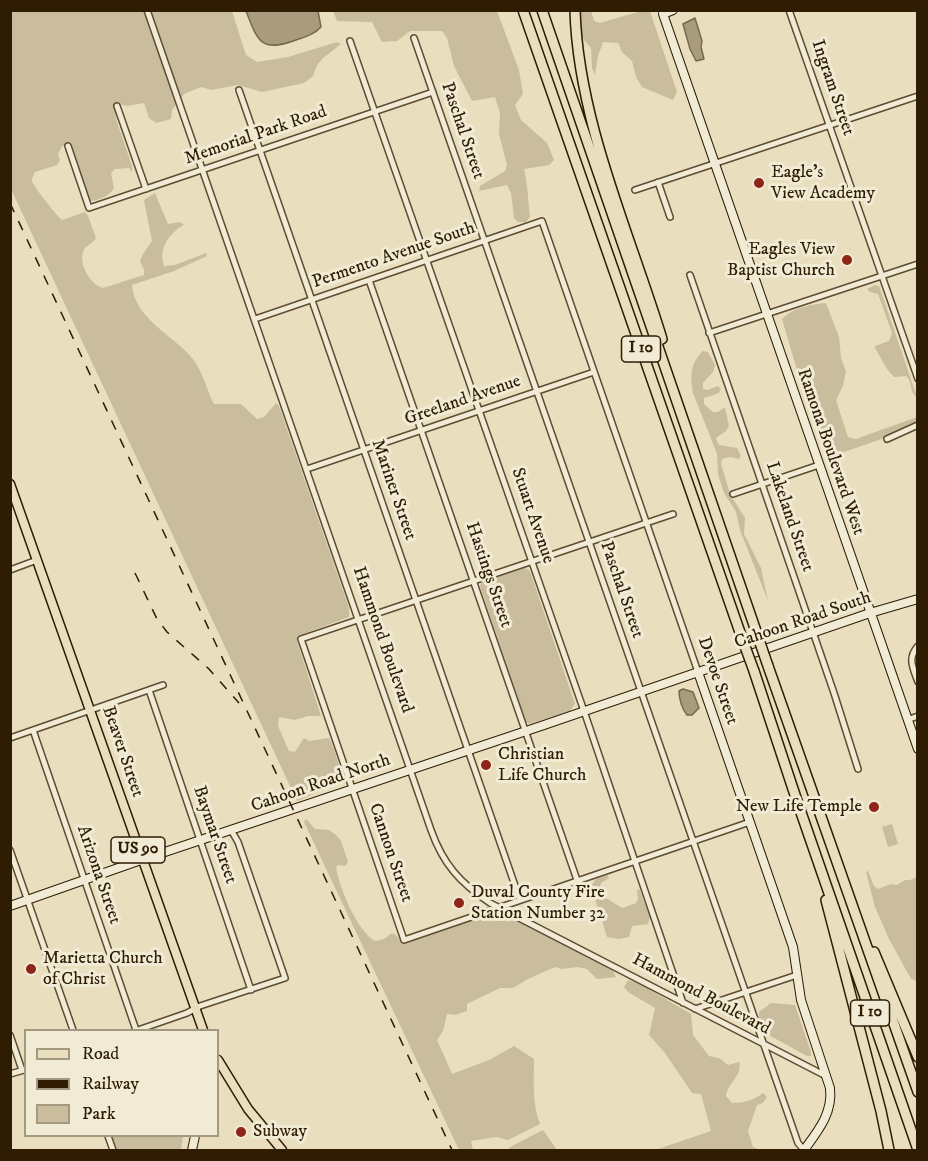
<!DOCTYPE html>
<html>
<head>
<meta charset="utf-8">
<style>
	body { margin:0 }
	#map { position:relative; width:928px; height:1161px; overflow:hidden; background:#e9debd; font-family:"IM FELL DW Pica",serif }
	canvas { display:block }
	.frame { position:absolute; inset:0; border:12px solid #2e1c03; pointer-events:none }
	.legend { position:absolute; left:24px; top:1029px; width:195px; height:108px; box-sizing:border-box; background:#f1ead4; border:2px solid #a39880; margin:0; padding:8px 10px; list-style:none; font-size:18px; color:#2e1c03 }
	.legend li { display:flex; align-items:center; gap:12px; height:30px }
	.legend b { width:30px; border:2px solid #a39880 }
</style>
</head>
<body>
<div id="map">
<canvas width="928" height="1161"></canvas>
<div class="frame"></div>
<ul class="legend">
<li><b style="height:8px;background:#e9debd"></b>Road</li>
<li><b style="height:8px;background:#2e1c03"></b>Railway</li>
<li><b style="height:16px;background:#c9bd9d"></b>Park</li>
</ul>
</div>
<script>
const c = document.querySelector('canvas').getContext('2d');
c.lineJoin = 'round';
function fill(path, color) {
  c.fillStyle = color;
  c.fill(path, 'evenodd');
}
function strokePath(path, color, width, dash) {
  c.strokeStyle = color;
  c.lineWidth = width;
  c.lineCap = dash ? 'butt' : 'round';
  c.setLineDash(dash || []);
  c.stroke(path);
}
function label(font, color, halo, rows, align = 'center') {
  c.font = font + ' "IM FELL DW Pica",serif';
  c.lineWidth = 6;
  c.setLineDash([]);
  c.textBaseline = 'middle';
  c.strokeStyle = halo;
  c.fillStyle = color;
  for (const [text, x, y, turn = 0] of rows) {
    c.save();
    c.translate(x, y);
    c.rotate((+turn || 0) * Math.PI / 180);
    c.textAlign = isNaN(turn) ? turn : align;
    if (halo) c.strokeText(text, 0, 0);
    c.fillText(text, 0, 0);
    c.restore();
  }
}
fill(new Path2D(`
	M10,11H232L246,55L257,62L288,57L337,42L341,44L323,58L317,65L313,76L304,83L262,92L238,85L211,90L201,87L184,94L172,110L171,119L156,123L149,118L144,103L127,106L114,103L117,122L132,166V172L129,168L115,169L111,173L114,188C109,197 97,201 88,201L70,144L62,146L58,154L60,160L57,165L35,172C34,174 32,179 32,181C33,186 57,216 62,220L85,212L88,216L96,238C93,243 89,244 85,248C76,261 90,285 103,288L144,275V270L140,261L143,254L152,241L144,200L155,193L168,224L180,222L184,225C169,233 158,249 164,266L175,265L206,253L207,256L174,271L132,285C134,318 173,335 192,358C203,371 206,389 214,404H241L257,419L264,417L276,403L279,406L349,608V617L297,636V641L321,716H308L295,720L279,717L278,726L289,751L295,752L304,738L309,741L329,738C336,752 340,767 342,782C327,788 313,795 297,801L11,189Z
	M333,11H497L519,70L523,94L515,105L521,120L547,143L554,160L549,165L524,169C528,185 528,201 530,217L526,222H518L514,218L511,193L507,185L479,191L480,186L505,171L507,165L499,134L500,113L495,97L472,101L454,66L447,38L442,31H410L397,41L382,42L372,22L337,21Z
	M577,11H591L594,21L600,23L641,11H650L677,92L673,100L642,87L636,77L632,61L622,52L618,43L603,42L598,56L595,75L592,68L591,48L579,34Z
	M875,285L879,286L884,300L917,397C909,393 913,382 906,376L894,377L887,369L875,348V346L889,341L892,333L878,294L870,292L867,289Z
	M826,303L839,337L841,358L846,371L843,386L836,400L848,437L856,439L917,417V421L879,440L835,455L828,456L797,370L782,319C792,308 812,304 826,303Z
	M703,351L708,352L715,365L713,372L703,383V389L708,390L718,386L721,389L719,393L704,398V404L713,412H718L725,407L729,426L726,431L716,438L719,445L737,448L741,456L738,459L730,457L722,459L721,464L730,494L745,518L744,534L761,568L768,601L740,530L736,512L724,493L718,474L717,454L693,393C690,376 690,363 703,351Z
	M525,568L530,571L575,704L570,711L530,724L526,722L480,586L482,582Z
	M306,819L315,829L329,830L336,835L341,841L348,862L345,866L338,865L336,867C339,887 357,931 375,941L384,939L392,933L396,935L403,944L495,912H503L611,967L616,977L597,979L587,969L577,967L562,969L555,967L528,979L513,988H500L467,1004V1011L455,1015L447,1014L443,1031L437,1040L452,1074L489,1060L514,1046L534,1059C534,1081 532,1103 540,1124L508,1140L496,1137L471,1141L473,1150H459L304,822Z
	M892,824L898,844L888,847L882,827Z
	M868,871L874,886L878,889L891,884L897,885L905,880H910L917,877L918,979L916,981L911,979L888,937L875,907L866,872Z
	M607,875L609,878L601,883C598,897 612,901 622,908L636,903L638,899L637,890L639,889L650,917L648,924L632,926L629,937L619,939L607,937L591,886L596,879Z
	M628,980L638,983L691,1014L693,1035L709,1056L719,1058L728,1065L739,1062C743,1076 727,1083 726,1096L732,1103C743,1103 754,1100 763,1093L767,1097L763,1103L757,1105L748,1131L753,1147L760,1150H655L711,1131L701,1094L692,1093L665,1053L649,1035L655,1008L628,992L624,987Z
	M771,1003L795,1005L811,1052V1056H807L765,1033L759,1017V1012Z
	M543,1130L557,1150H509L510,1147Z
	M112,1136H183L181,1150H117Z`), '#c9bd9d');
const water = new Path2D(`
	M246,11H318L321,27C315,34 305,37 296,40C261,53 258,42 246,11Z
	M695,18L702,41L701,47L704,59L696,61L690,49L683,24Z
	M683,689L693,692L699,708L692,715H687C682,709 679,699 679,691Z`);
fill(water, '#a99c7e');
strokePath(water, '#78694d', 1.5);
const street = new Path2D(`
	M147,10L431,830C443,864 460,883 490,903L826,1076
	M789,10L918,379
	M414,38L798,1143L804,1150
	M350,41L584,711L683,1003
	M239,90L520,900
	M117,106L146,189
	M68,146L89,208L433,92
	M658,182L670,217
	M635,190L918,96
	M690,275L834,693L858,769
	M369,280L577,880
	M255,319L542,221L698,672
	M709,333L918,264
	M887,439L918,425
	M307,469L594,372
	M733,494L819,465
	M673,514L301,639L404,940L750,822
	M10,570L37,560
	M918,646C907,658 913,668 918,682
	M149,690L251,990
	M907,720L918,716
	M33,730L136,1030
	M10,738L163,685
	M10,850L73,1030
	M695,1009L797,975
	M138,1030L187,1013L200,1006L285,978L238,842L231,830
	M10,1035L22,1070
	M10,1074L24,1070
	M108,1136L113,1150`);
const secondary = new Path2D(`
	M673,10L663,14L918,749
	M698,672L793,947L801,1000L830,1088C833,1113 818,1131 804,1150
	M10,906L141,860L544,725L870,613L918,599
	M192,1150L195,1136`);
const primary = new Path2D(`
	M10,484L203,1030
	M218,1060L248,1109L282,1150`);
const highway = new Path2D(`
	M523,10L743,641
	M542,10L757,634
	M575,10C578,121 630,234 662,339
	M768,666L918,1092
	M754,671L796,798L918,1150
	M826,900L881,1111L889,1150
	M874,952L918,1057`);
strokePath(street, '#5d4c32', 8);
strokePath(secondary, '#2e1c03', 10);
strokePath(primary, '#2e1c03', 11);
strokePath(highway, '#2e1c03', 12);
strokePath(street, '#f1ead4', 5);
strokePath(secondary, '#f1ead4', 8);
strokePath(primary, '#e9debd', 8);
strokePath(highway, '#e9debd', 9);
strokePath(new Path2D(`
	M10,203L452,1150
	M135,573L157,619L167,632L209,669L239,703`), '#2e1c03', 1.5, [10, 10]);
const highwayBridge = new Path2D(`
	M757,634L768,666
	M743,641L754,671`);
strokePath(highwayBridge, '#2e1c03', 12, []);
strokePath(highwayBridge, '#e9debd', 9);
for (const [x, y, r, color] of [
	[759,183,6,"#8f2418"],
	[847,260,6,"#8f2418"],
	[486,765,6,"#8f2418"],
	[874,807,6,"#8f2418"],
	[459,903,6,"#8f2418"],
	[31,969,6,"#8f2418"],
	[241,1132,6,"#8f2418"]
]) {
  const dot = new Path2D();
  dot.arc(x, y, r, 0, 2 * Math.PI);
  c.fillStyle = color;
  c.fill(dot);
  strokePath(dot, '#f1ead4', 2);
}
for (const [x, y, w] of [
	[641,349,39],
	[138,850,54],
	[870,1013,39]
]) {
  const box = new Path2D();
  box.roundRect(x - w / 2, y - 13, w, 26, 4.5);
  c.fillStyle = '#f1ead4';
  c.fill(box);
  strokePath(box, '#2e1c03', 1.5);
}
label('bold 16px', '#2e1c03', null, [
	["I 10",641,349],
	["US 90",138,850],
	["I 10",870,1013]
]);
label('18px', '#2e1c03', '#f1ead4', [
	["Ingram Street",832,88,71],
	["Paschal Street",462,131,71],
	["Memorial Park Road",256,136,-19],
	["Permento Avenue South",394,256,-19],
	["Greeland Avenue",463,401,-19],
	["Ramona Boulevard West",830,452,71],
	["Mariner Street",393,490,71],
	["Stuart Avenue",532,516,71],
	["Lakeland Street",789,517,71],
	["Hastings Street",488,575,71],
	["Paschal Street",621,590,71],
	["Cahoon Road South",803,621,-19],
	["Hammond Boulevard",382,640,71],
	["Devoe Street",717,681,71],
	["Beaver Street",122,752,71],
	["Cahoon Road North",321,784,-19],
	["Baymar Street",214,835,71],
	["Cannon Street",390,853,71],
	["Arizona Street",98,875,71],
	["Hammond Boulevard",701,995,28]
]);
label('18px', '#2e1c03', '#f1ead4', [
	["Eagle's",771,173],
	["View Academy",771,194],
	["Eagles View",835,250,"right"],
	["Baptist Church",835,271,"right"],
	["Christian",498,755],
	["Life Church",498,776],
	["New Life Temple",862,807,"right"],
	["Duval County Fire",471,893],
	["Station Number 32",471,914],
	["Marietta Church",43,959],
	["of Christ",43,980],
	["Subway",253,1132]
], 'left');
</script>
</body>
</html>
